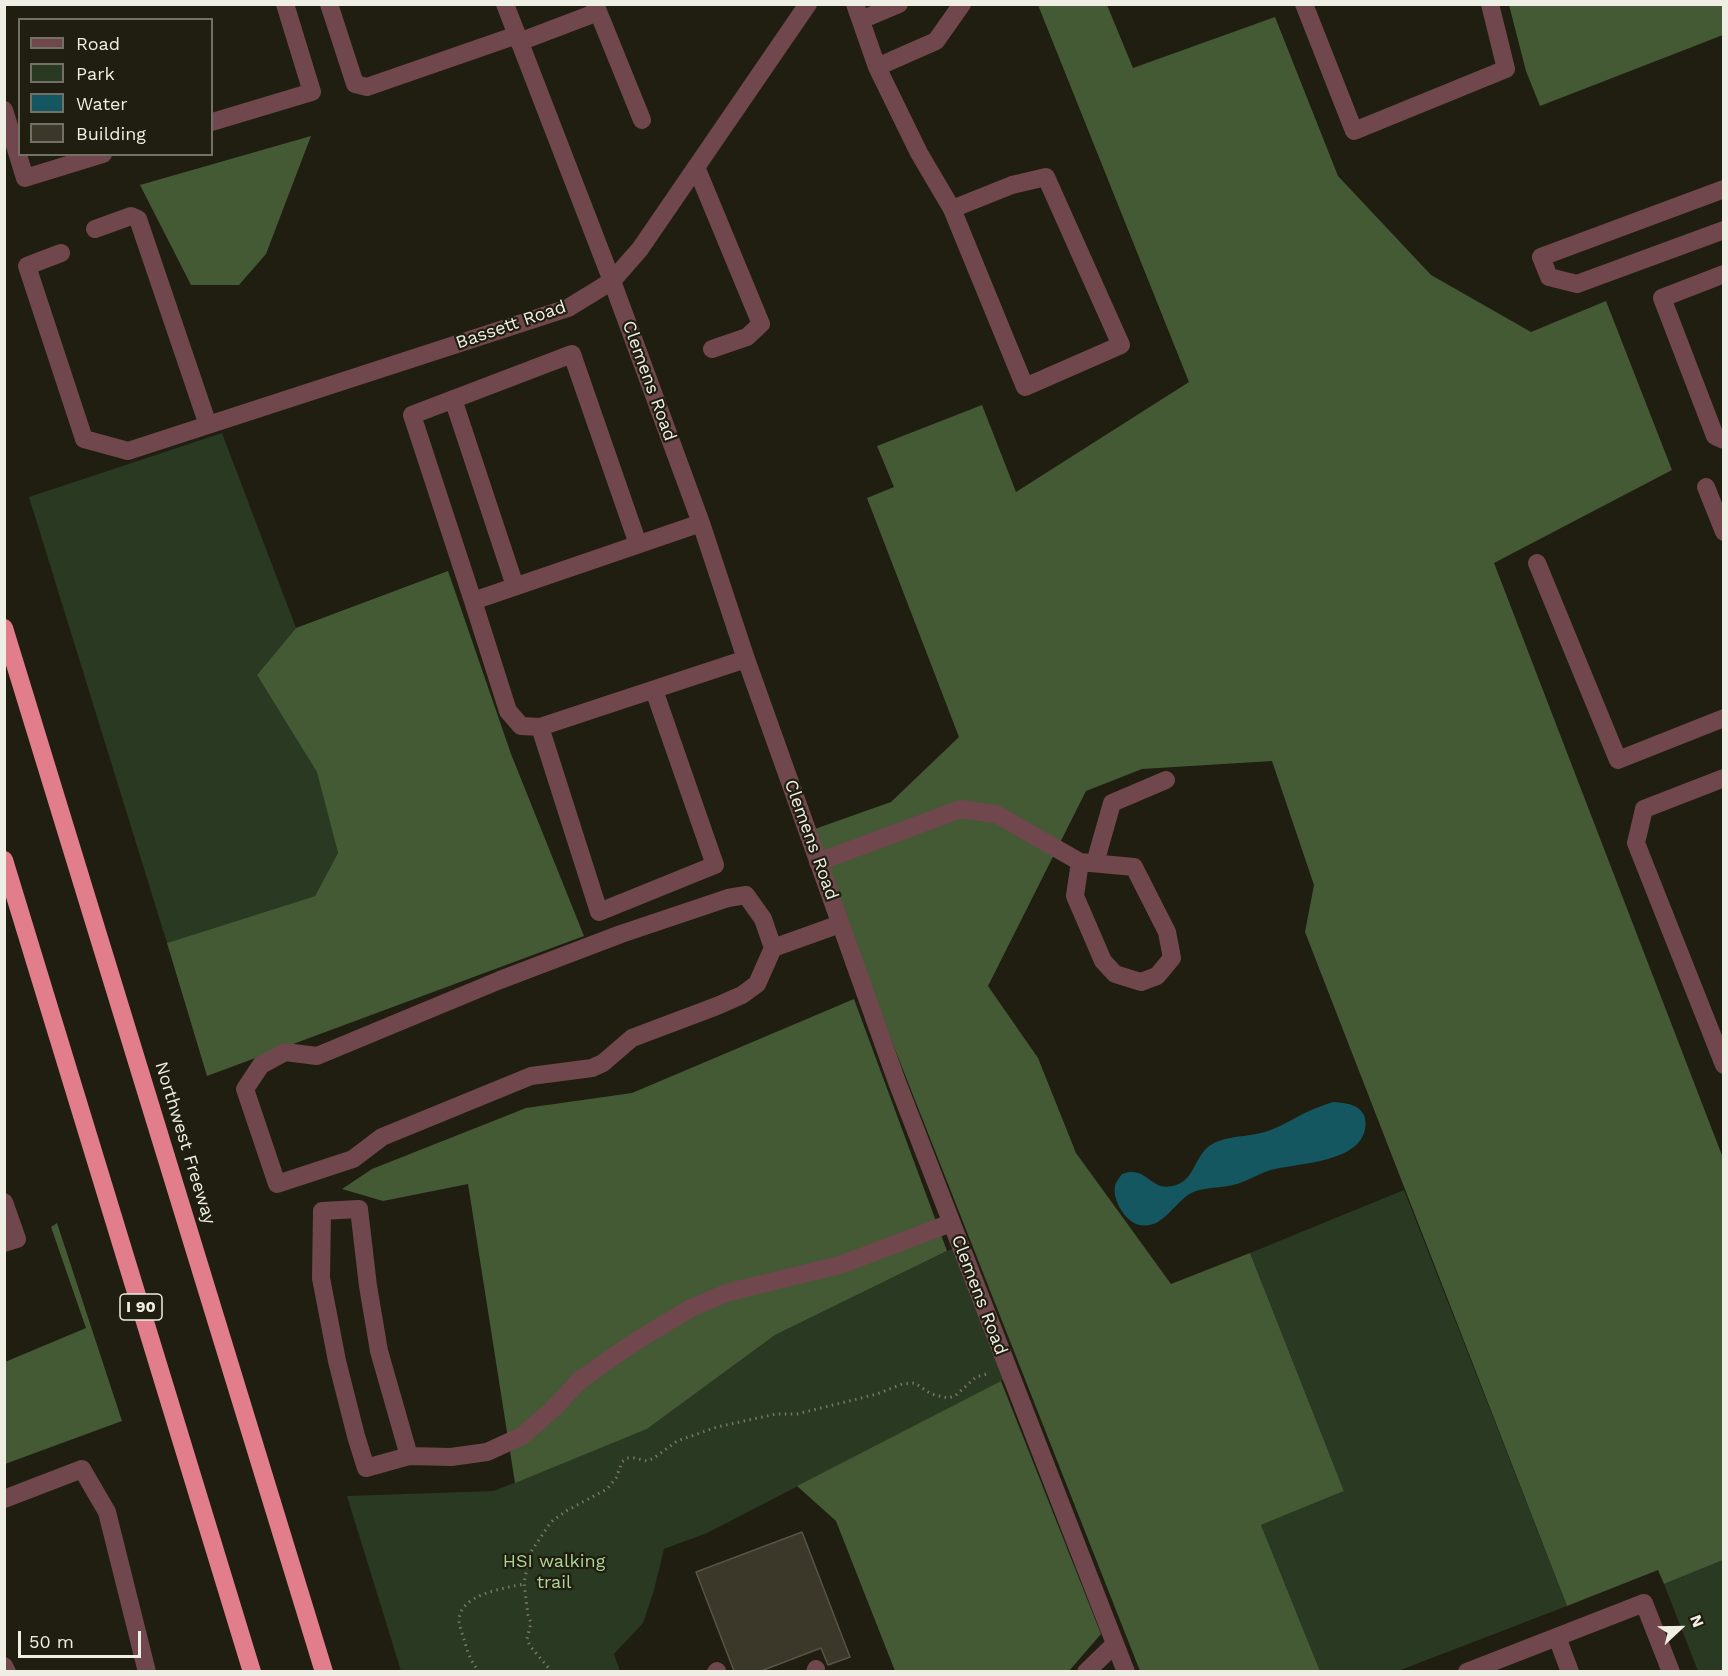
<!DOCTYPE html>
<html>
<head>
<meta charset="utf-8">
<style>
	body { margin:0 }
	#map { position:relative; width:1728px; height:1676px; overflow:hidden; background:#201e10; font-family:"Work Sans",sans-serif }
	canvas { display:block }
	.frame { position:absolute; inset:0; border:6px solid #efeee5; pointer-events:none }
	.legend { position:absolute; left:18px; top:18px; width:195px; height:138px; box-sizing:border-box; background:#201e10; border:2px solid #737165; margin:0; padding:8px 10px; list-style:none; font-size:18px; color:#efeee5 }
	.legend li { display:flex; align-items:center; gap:12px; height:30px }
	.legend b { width:30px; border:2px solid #737165 }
	.north { position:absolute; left:1650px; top:1598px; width:60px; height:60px; -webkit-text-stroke:4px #201e10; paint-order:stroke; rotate:68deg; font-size:16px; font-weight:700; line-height:24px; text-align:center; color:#efeee5 }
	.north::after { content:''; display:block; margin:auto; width:21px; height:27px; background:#efeee5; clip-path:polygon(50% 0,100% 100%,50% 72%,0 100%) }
	.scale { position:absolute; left:18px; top:1631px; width:123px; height:27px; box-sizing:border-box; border:3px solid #efeee5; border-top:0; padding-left:8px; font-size:18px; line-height:21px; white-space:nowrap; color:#efeee5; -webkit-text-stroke:4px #201e10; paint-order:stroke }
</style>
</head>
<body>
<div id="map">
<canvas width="1728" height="1676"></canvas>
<div class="frame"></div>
<ul class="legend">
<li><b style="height:8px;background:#70474c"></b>Road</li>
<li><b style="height:16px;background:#2a3921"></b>Park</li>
<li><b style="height:16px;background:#145761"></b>Water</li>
<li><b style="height:16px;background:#3b382a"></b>Building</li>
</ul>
<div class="north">N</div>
<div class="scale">50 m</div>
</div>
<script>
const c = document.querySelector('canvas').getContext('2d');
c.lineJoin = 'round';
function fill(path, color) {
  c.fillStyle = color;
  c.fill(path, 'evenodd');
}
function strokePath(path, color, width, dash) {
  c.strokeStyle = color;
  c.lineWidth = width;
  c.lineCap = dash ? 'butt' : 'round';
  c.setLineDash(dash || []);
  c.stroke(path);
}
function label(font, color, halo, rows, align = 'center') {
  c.font = font + ' "Work Sans",sans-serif';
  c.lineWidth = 4.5;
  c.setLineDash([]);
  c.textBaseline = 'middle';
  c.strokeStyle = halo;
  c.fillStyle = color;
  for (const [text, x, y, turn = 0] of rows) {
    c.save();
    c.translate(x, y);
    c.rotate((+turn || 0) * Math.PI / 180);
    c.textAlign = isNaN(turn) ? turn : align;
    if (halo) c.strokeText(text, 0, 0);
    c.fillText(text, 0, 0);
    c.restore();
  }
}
fill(new Path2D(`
	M222,433L296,628L257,675L318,772L338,853L315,896L167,943L29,497Z
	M1404,1190L1567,1606L1398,1671H1320L1261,1525L1344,1491L1250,1253Z
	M960,1245L1011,1376L707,1533L664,1549L654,1590L643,1623L614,1654L620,1671H401L347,1496L494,1491L647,1429L775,1335Z
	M1723,1560V1671H1698L1664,1584Z`), '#2a3921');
fill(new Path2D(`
	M1038,5H1107L1133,68L1275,17L1338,176L1431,275L1531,332L1606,301L1672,470L1494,563L1723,1158V1560L1664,1584L1658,1570L1567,1606L1305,932L1314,885L1272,761L1142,769L1086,791L988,986L1038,1058L1076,1153L1171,1284L1250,1253L1344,1491L1261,1525L1320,1671H1140L885,1024L812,830L891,802L959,737L867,498L894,487L877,446L982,405L1016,492L1189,382Z
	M1509,5H1723V35L1540,106L1526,71Z
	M311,136L266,254L239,285H191L140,185Z
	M448,571L511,754L584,936L207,1076L167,943L315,896L338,853L317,772L257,675L296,628Z
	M854,999L947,1251L775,1335L647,1429L515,1483L468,1184L383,1201L342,1189L372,1169L526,1108L632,1093Z
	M57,1223L122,1421L5,1464V1362L86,1328L51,1227Z
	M1001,1381L1101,1634L1069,1671H895L836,1521L797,1486Z`), '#435a35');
fill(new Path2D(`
	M1333,1102C1343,1103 1355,1103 1362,1112C1366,1117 1366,1124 1365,1129C1359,1162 1301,1163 1275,1169C1261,1172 1250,1180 1237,1184C1223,1188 1209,1187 1196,1191C1175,1198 1165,1230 1140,1225C1126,1223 1112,1200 1115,1186C1116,1182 1120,1177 1122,1174C1148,1164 1150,1194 1176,1185C1194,1179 1194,1159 1208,1147C1220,1137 1241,1137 1256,1134C1275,1131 1290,1120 1307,1112C1315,1108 1324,1105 1333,1102Z`), '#145761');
const building = new Path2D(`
	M802,1532L850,1657L828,1665L821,1648L761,1671H734L696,1572Z`);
fill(building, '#3b382a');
strokePath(building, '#575445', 1.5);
strokePath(new Path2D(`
	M480,1672C471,1663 467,1651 464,1639C462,1633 459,1626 459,1620C460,1594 505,1588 524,1584
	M552,1672L530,1646L527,1639L531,1623L528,1615L524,1583L530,1553L551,1522L566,1511L607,1489L616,1478L622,1462L627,1458H634L647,1461L654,1458L677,1441L717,1427L776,1414H797L877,1394L902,1384L915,1383L931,1394L948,1398L955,1396L976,1377L990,1373`), '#78766a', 3, [1.5, 4.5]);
strokePath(new Path2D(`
	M329,4L355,84L367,87L517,35
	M505,4L612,281L701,523L746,659L897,1082L1126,1672
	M595,4L642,120
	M855,4L877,67L936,41L962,4
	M1304,4L1354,131L1506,69L1490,4
	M861,20L899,4
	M519,42L598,12
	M877,67L919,153L952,209L1025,387L1121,345L1046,177L1012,185L952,209
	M4,110L25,178L103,154
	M212,122L312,92L285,4
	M696,167L761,324L747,337L712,349
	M1724,189L1541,257L1549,277L1577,284L1724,230
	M95,229L131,216L138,219L208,425
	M61,253L27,266L84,439L128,451L568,308L612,281L640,249L808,4
	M1724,274L1662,298L1715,436L1724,440
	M453,399L515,586
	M1706,487L1724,532
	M1537,563L1618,760L1724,718
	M473,601L412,415L572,354L638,544
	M654,690L715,865L599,912L540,727L746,659
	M540,727L521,726L508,711L473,601L701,523
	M1724,778L1644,809L1636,843L1724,1065
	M818,862L961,809L996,814L1080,862L1134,867L1167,932L1172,958L1157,976L1141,982L1115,974L1103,961L1075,896L1080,862
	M1095,863L1112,803L1166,780
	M773,948L763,919L746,895L728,898L621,934L500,980L317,1056L285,1052L261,1065L245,1089L277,1184L353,1159L382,1137L531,1076L592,1068L603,1063L632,1038L717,1006L742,995L757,984L773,948L840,924
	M4,1202L17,1239L4,1243
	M409,1456L366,1468L356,1436L337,1361L321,1278L322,1211L359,1209L368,1286L379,1351L409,1456L451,1457L487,1452L522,1436L553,1409L580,1380L633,1343L691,1308L729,1292L840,1265L951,1223
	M4,1499L82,1469L107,1512L147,1672
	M1557,1637L1570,1672
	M4,1666L7,1672
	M716,1672L717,1671
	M815,1672L816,1669
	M1086,1672L1115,1644
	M1467,1672L1644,1603L1671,1672`), '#70474c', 18);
strokePath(new Path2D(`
	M4,628L324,1672
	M4,860L252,1672`), '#e27d8b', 18);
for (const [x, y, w] of [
	[141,1307,42]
]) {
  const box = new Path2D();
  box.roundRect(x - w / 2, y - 13, w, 26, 4.5);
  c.fillStyle = '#201e10';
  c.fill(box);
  strokePath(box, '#efeee5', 1.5);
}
label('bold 16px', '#efeee5', null, [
	["I 90",141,1307]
]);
label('18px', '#efeee5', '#201e10', [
	["Bassett Road",511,325,-19],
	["Clemens Road",649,381,70],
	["Clemens Road",811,840,70],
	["Northwest Freeway",185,1143,73],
	["Clemens Road",979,1295,69]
]);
label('18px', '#add596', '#201e10', [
	["HSI walking",554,1562],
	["trail",554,1583]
]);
</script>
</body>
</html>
